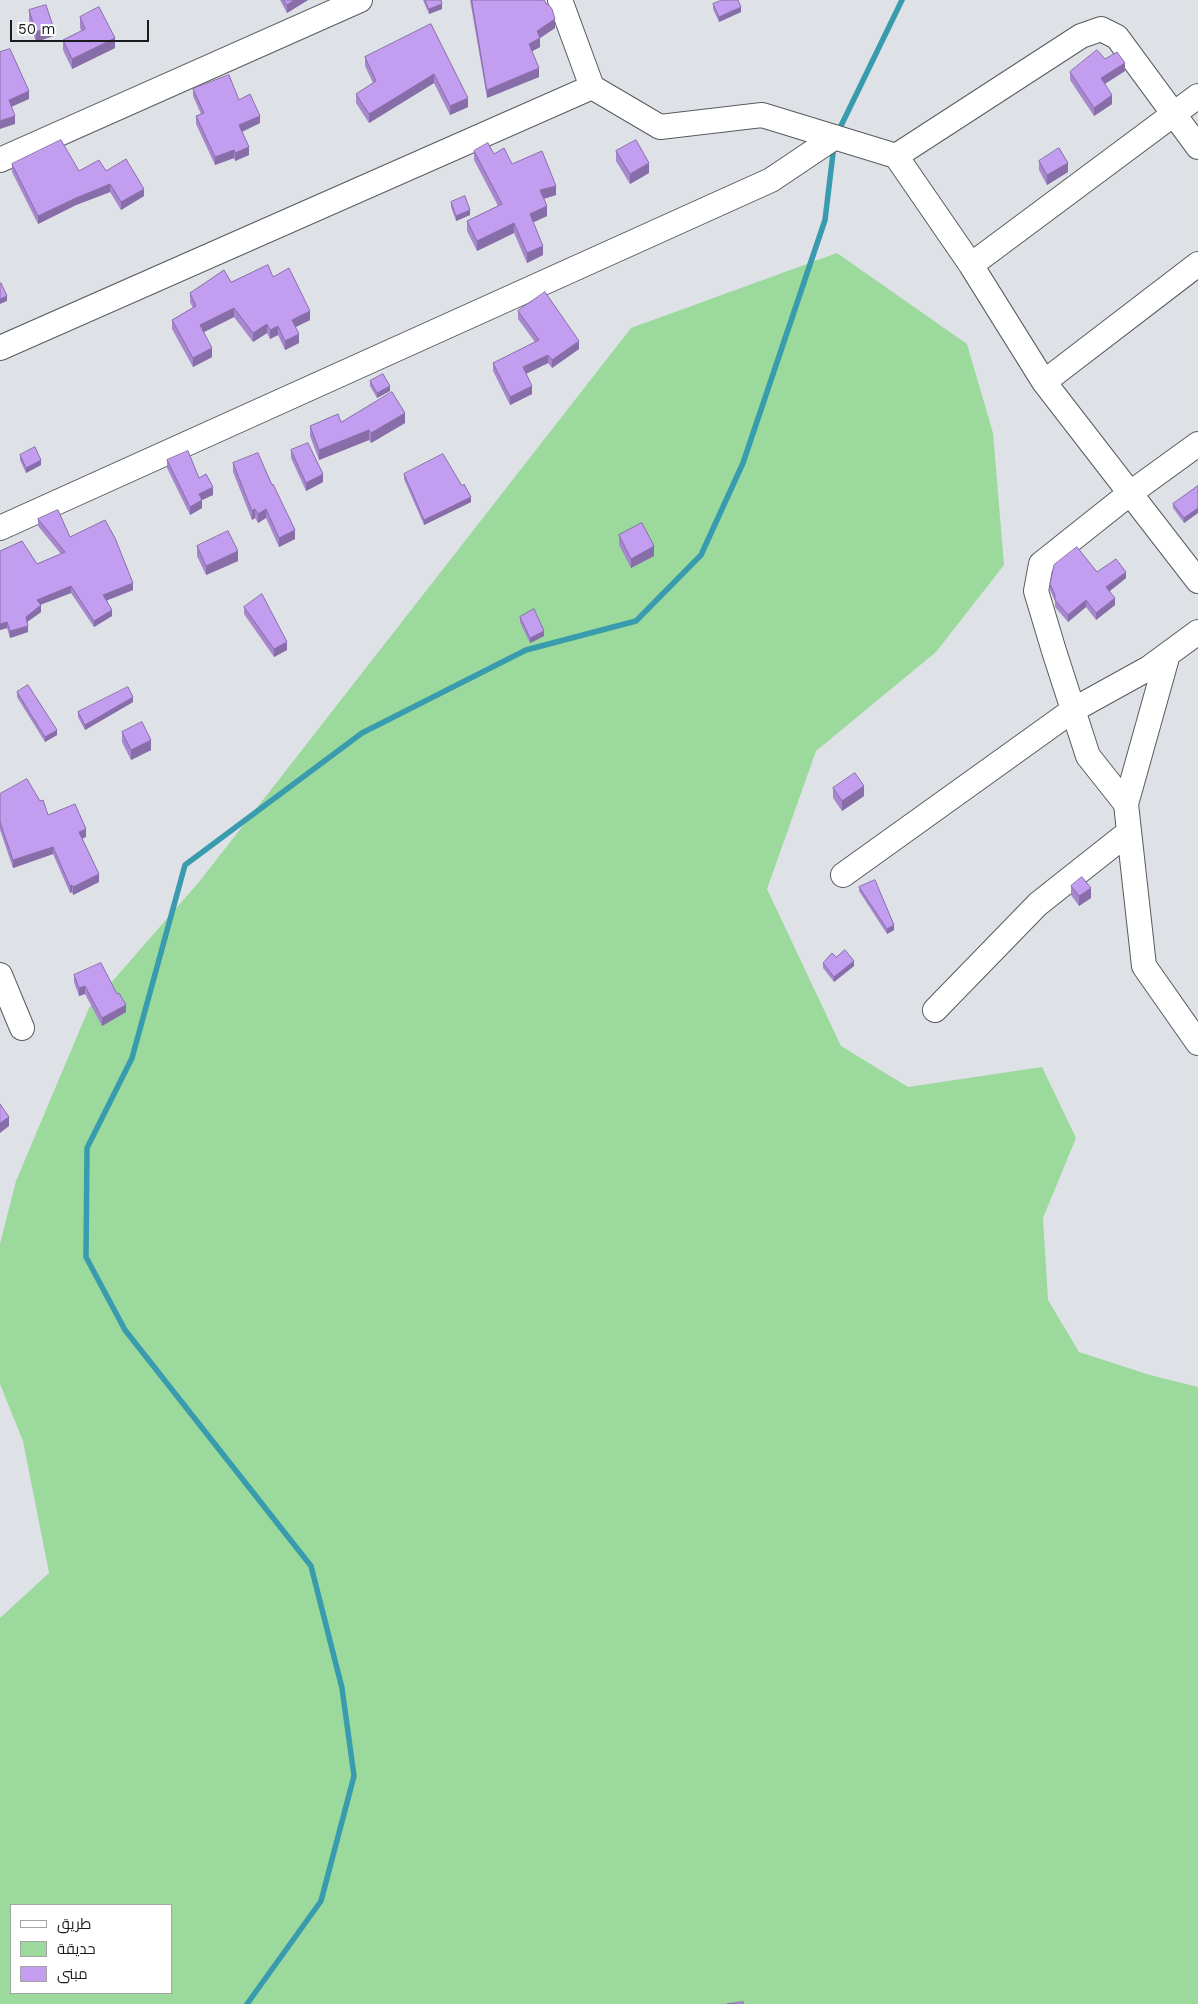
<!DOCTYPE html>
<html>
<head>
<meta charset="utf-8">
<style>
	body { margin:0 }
	#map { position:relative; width:1198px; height:2004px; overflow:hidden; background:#dee2e7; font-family:"Work Sans",Cairo,sans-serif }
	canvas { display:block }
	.legend { position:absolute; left:10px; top:1904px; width:162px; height:90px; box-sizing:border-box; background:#fff; border:1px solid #a4a4a5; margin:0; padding:6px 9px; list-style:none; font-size:15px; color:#1b1c1e }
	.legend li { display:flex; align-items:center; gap:10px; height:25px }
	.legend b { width:25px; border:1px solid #a4a4a5 }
	.scale { position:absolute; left:10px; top:20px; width:139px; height:22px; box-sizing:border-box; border:2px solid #1b1c1e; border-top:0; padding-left:6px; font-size:15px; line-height:18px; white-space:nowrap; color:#1b1c1e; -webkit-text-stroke:4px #fff; paint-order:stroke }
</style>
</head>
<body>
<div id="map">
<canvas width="1198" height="2004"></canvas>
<ul class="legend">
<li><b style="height:6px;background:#fff"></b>طريق</li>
<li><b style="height:14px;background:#9bd99d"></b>حديقة</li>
<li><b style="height:14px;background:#c29df0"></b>مبنى</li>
</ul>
<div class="scale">50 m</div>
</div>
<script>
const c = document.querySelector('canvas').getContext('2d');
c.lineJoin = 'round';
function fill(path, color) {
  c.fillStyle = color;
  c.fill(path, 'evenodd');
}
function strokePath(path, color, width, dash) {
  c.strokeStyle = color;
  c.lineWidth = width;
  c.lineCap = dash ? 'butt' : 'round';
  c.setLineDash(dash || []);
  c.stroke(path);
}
fill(new Path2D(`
	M837,253L967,344L993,433L1004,565L936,652L816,751L767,889L841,1046L908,1087L1042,1067L1076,1138L1043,1218L1048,1300L1079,1352L1150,1375L1198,1387V2004H0V1618L49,1573L23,1441L0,1384V1244L16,1181L89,1008L199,882L631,328ZM11,1905H171V1993H11Z`), '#9bd99d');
strokePath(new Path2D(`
	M838,132L902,0
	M247,2004L321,1901L354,1776L342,1688L311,1566L125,1330L86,1257L87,1148L132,1058L185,865L362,733L526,650L636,621L701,555L743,463L825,220L834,145`), '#389bae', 5.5);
const minor = new Path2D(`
	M560,0L592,87
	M896,156L1081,36L1101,29L1117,37L1198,147
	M0,160L360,0
	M971,265L1198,96
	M0,348L592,87L660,127L762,115L896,156L971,265L1044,382L1198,581
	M1044,382L1198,264
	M1198,444L1129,494L1041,564L1036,591L1054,651L1088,756L1126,804L1144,966L1198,1043
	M0,528L771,180L835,137
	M1126,804L1168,654
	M843,875L1073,710L1149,668L1198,632
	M0,975L22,1028
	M935,1010L1038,904L1129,832`);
strokePath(minor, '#575b5f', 26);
strokePath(minor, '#fff', 24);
fill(new Path2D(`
	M280,0H308L287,13Z
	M423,0H441L442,9L429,14Z
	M470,0H544L555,28L540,38V47L532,51L539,77L487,98Z
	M713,4L741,12L719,22L713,9Z
	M29,10L53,36L36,42L29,20Z
	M80,17L115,48L72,69L63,50V40L81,31L80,27Z
	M431,24L468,107L450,115L434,83L369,123L356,103V94L373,83L365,66V57Z
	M1105,59L1125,71L1105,84L1112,104L1094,116L1070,80V72Z
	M193,89L239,100L260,123L242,132L249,155L235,161L234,158L215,165L196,124V116L201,114L193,96Z
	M474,151L494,154L512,164L556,195L543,199L547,216L533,222L543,255L527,263L514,233L477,251L467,231V221L498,206L474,160Z
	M616,151L649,173L630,184L616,161Z
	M1039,161L1068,172L1047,185L1039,170Z
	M12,164L79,171H106L144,196L121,210L110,192L76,205L38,224L12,172Z
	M451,202L470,215L456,221L451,207Z
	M273,277L310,320L295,327L299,343L285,350L278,335L270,339L267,333L253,342L234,317L204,332L212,357L193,367L172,329V320L193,308L190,302V293L231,282Z
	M518,311L579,349L552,368L548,363L526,374L532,394L510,405L493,371V363L535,342L518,319Z
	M370,381L390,391L377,398L370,386Z
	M341,422L405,423L371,443L369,440L319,460L310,436V426Z
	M291,450L323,482L306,491L291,458Z
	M20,455L41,465L26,473L20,460Z
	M167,460L199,478L213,495L202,500V508L190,515L167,468Z
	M233,463L272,485L295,539L279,547L266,518L258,523L255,518L252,520L233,472Z
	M404,474L471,502L424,525L404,479Z
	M1198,486V513L1184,523L1173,508V504Z
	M38,519L70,537L133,590L107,600L112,616L94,627L71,593L40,605L41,612L27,622L28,632L10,638L7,628L0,630L37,564L61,554L38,526Z
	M619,535L654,556L631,568L619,545Z
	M197,546L238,561L206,575L197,556Z
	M1097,572L1126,578L1110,591L1115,605L1096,620L1086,607L1068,622L1055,607V601L1050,590V584Z
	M244,607L287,650L274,657L244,614Z
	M520,617L544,636L530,643L520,622Z
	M17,692L57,735L45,742L17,697Z
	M133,702L85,730L78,717V712Z
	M122,732L151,750L131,760L122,742Z
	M833,788L864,796L842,811L833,798Z
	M0,794L48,815L86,837L82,838L99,882L73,895L72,892L70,893L53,854L13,868L0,830Z
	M1071,886L1091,898L1079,906L1071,895Z
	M859,887L894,930L887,934L859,891Z
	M836,957L854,966L834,982L823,968V963Z
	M74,975L126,1012L102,1026L85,994L79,996L74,982Z`), '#a787ce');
fill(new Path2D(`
	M294,0H308L287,13V5Z
	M442,4V9L429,14V9Z
	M741,7V12L719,22V17Z
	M555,19V28L537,40V31Z
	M53,26V36L36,42V32Z
	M115,38V48L72,69V59Z
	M540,38V47L529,53V44Z
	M1125,63V71L1101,86V78Z
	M539,68V77L487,98V90Z
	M434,74V83L369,123V114Z
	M29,91V99L9,108V100Z
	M1112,95V104L1094,116V108Z
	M468,98V107L450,115V106Z
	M15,116V124L0,129V121Z
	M260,116V123L239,133V125Z
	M249,147V155L235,161V153Z
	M234,150V158L215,165V157Z
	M649,163V173L630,184V174Z
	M1068,163V172L1047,185V175Z
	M110,184V192L76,205L38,224V216L76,198Z
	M556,186V195L540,200V190Z
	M144,189V196L121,210V202Z
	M547,206V216L530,224V214Z
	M470,210V215L456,221V216Z
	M514,223V233L477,251V241Z
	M543,246V255L527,263V253Z
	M7,296V301L0,304V299Z
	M234,308V317L200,334V325Z
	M310,311V320L292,329V320Z
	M267,324V333L253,342V333Z
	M278,326V335L270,339V330Z
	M299,334V343L285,350V341Z
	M579,341V349L552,368V360Z
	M212,348V357L193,367V358Z
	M548,355V363L523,375V367Z
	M390,386V391L377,398V393Z
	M532,386V394L510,405V397Z
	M405,413V423L371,443V433Z
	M369,430V440L319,460V450Z
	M41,460V465L26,473V468Z
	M323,474V482L306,491V483Z
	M213,487V495L202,500V508L190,515V507L199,494Z
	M471,497V502L424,525V520Z
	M1198,508V513L1184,523V518Z
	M255,509V518L252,520V511Z
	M266,509V518L258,523V514Z
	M295,530V539L279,547V538Z
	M654,546V556L631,568V559Z
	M238,551V561L206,575V566Z
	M1126,572V578L1106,594V587Z
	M133,583V590L103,602V595Z
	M71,586V593L37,606V600Z
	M1115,598V605L1096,620V613Z
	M1086,600V607L1068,622V615Z
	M41,605V612L26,623V617Z
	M112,610V616L94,627V621Z
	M7,622V628L0,630V624Z
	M28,626V632L10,638V631Z
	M544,631V636L530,643V638Z
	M287,642V650L274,657V649Z
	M133,697V702L85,730V725Z
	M57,730V735L45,742V737Z
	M151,740V750L131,760V750Z
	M864,786V796L842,811V801Z
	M86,829V837L79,840V832Z
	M53,847V854L13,868V860Z
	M99,874V882L73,895V887Z
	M72,885V892L70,893V886Z
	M1091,888V898L1079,906V896Z
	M894,925V930L887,934V929Z
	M854,961V966L834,982V977Z
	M85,986V994L79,996V988Z
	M126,1005V1012L102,1026V1018Z
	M9,1117V1126L0,1133V1123Z`), '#886ea8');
const building = new Path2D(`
	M284,0H294L287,5Z
	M425,0H441L442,4L429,9Z
	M472,0H544L547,5L548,4L552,9L555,19L537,31L540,38L529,44L539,68L487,90Z
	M722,0H738L741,7L719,17L713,4Z
	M46,5L53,26L36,32L29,10Z
	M99,7L115,38L72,59L63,40L85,29L80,17Z
	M431,24L468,98L450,106L434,74L369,114L356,94L376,81L365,57Z
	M10,49L29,91L9,100L15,116L0,121V52Z
	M1097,50L1105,59L1117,52L1125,63L1101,78L1112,95L1094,108L1070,72Z
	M229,75L239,100L250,94L260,116L239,125L249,147L235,153L234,150L215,157L196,116L204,113L193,89Z
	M61,140L79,171L99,160L106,171L126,159L144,189L121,202L110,184L76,198L38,216L12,164Z
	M636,140L649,163L630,174L616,151Z
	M488,143L494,154L504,148L512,164L542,151L556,186L540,190L547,206L530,214L543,246L527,253L514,223L477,241L467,221L502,204L474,151Z
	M1059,148L1068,163L1047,175L1039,161Z
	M465,196L470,210L456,216L451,202Z
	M268,265L273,277L289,268L310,311L292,320L299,334L285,341L278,326L270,330L267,324L253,333L234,308L200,325L212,348L193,358L172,320L196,306L190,293L224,270L231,282Z
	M1,283L7,296L0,299V284Z
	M545,292L579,341L552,360L548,355L523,367L532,386L510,397L493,363L539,340L518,311Z
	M383,374L390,386L377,393L370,381Z
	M392,392L405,413L371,433L369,430L319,450L310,426L338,414L341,422Z
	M308,443L323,474L306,483L291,450Z
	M35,447L41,460L26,468L20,455Z
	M188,451L199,478L206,474L213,487L199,494L202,500L190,507L167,460Z
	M258,453L272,485L273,484L295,530L279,538L266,509L258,514L255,509L252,511L233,463Z
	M443,454L462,486L464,484L471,497L424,520L404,474Z
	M1198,486V508L1184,518L1173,504Z
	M58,510L70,537L105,520L115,538L133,583L103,595L112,610L94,621L71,586L37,600L41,605L26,617L28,626L10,631L7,622L0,624V551L22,541L37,564L65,552L38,519Z
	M642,523L654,546L631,559L619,535Z
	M228,531L238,551L206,566L197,546Z
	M1077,547L1097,572L1116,559L1126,572L1106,587L1115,598L1096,613L1086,600L1068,615L1055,600V595L1050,584L1054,565Z
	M262,594L287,642L274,649L244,607Z
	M534,609L544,631L530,638L520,617Z
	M28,685L57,730L45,737L17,692Z
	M128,687L133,697L85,725L78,712Z
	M142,722L151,740L131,750L122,732Z
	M855,773L864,786L842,801L833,788Z
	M27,779L40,801L43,800L48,815L75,804L86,829L79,832L99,874L73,887L72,885L70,886L53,847L13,860L0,822V794Z
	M1082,877L1091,888L1079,896L1071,886Z
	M875,880L894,925L887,929L859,887Z
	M845,950L854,961L834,977L823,963L832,953L836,957Z
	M101,963L117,994L119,993L126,1005L102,1018L85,986L79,988L74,975Z
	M0,1104L9,1117L0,1123Z
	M743,2002L744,2004H727Z`);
fill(building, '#c29df0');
strokePath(building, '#886ea8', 1);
</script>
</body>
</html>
